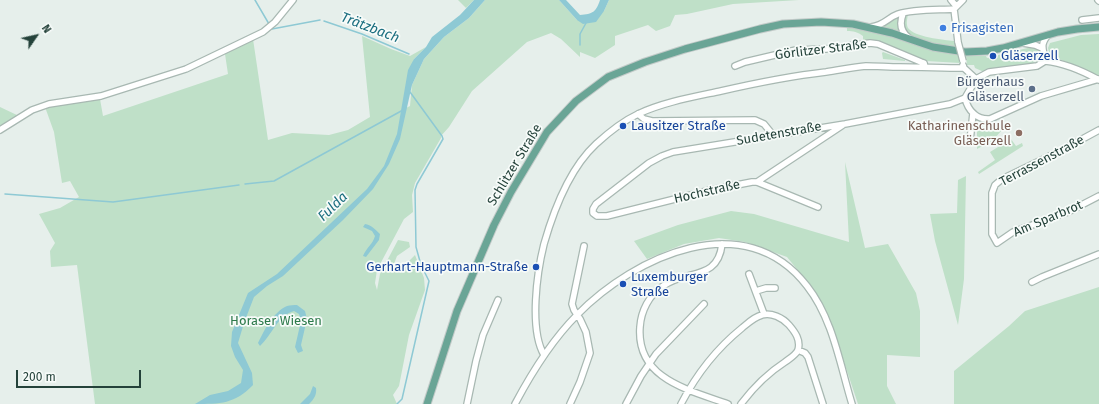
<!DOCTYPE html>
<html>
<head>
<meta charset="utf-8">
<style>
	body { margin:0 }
	#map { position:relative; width:1099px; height:404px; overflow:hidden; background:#e6efeb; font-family:"Fira Sans",sans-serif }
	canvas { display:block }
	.north { position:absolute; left:16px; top:16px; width:40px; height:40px; -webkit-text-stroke:3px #f7fbf9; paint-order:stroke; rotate:56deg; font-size:11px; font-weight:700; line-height:16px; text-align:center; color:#24423a }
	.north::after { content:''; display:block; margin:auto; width:14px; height:18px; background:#24423a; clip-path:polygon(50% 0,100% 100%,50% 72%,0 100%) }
	.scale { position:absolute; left:16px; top:370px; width:125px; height:18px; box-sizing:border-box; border:2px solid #24423a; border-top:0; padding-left:5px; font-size:12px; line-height:14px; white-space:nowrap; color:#24423a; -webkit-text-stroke:3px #f7fbf9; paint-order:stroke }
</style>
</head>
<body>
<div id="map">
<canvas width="1099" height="404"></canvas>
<div class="north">N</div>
<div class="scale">200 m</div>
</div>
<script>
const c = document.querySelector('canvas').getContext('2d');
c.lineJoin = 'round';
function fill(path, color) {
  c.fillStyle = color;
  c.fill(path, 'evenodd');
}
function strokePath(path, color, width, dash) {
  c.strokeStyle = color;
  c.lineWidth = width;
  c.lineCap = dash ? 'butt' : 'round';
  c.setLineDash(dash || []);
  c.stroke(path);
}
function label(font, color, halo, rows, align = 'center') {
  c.font = font + ' "Fira Sans",sans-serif';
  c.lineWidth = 3.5;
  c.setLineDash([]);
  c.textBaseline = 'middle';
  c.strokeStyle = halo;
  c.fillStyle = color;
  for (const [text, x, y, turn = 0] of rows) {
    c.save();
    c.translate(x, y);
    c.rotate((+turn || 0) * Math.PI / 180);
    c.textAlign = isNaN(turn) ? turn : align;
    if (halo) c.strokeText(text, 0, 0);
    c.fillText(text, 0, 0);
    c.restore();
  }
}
fill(new Path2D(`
	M458,0H474L466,8Z
	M485,0H559L577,20L604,11L609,0H799L733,4L687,14L675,15L670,26L656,31L648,25L615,36V45L595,58L580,52V57L561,39L551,33L527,42L472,91L449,127L441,136V138L415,183L412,195L413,212L404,219L377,270L375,283L377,290L380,274L398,240L409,242L410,247L397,256L392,269L394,271H403L409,261L415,255L424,278L425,290L409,335L399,386L393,395L397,404H95L77,265L51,267L50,251L55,243L39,214L60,208L79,197L70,181L62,183L54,132L45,107L100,99L103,116L228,74L225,54L253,39L268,140L292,133L329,135L348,130L370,117L362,36L391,49L410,56L426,47L414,59L402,110L410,106L412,85L424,59L444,37L469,18Z
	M908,15C907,19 906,24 908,28C914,37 944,40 954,41L956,49C944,46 911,41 905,31C903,27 904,23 904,18Z
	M900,16L901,33L881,27Z
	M850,27L867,30L958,54L960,63L926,61L876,41L863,40V36C858,32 853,31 847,31V28Z
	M1099,34V76L1059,59H1051L1048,48L1050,43L1081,35Z
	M1032,47L1039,51L1041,56L1039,60L1034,63L995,68L984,72L975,68L974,65H967L966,56H986L987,58L992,57V58L998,56V55Z
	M883,52L905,60V61L883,59L882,53Z
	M0,107L19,116L0,128Z
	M1004,123V128L992,141L977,149V131Z
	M1011,139L1016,146L1022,143L1023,146L979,174L978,172L995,160L990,152Z
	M845,162L865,248L888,244L916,293L920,311V357L887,355V386L896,404H858L833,329L817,294L787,257L745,242L719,238L684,244L647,259L634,241L678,225L731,211L754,214L849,242Z
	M966,176L964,279L958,325L935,241L930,214L957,213L958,180Z
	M1099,287V404H954V371L1009,326L1025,311Z`), '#bfe0c8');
fill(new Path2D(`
	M474,0H485L469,18L444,37L424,59L412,85L400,139L389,164L373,189L343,220L283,276L267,286L254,297L244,323L238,343L252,373L253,385C235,404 220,404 195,404L210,395L228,391L241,383L243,370L235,357L231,346L232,332L248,293L277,274L367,189L384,166L397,134L408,70L414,59L426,47L432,37L460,15Z
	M559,0H566L580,15C593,14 596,12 600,0H609L604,11L596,22L583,24L577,20Z
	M365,224C371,225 375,229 380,234L379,240L366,257L363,256C366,248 373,244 375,236L372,231L363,227Z
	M297,305L305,311L307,319L301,345L303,351L298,353L295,347L301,321L299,314L294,311C278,315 272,335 260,346L258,343C264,331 273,312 287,306C290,305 294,305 297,305Z
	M313,386L316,388C317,395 314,399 309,404H300L310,394Z`), '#8ec9d4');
strokePath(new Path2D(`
	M255,0L269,24
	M324,21L362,34L409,54
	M272,29L320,20
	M580,45V34L586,23
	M245,184L274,181L403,110
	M5,194L113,202L239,185
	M397,404L402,399L429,281L421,265L416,247L415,190L417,184L443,139L442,136L410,92`), '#8ec9d4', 1.5);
const minor = new Path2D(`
	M951,0L956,6
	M1098,0L1099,1
	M954,9L958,42
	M954,9L963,0
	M903,14C899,24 901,32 909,38
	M1082,20L1099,18
	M871,27C885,25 887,18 898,14C914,9 937,10 954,9
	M1023,43L1035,45L1042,48
	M1045,61C1065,63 1081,70 1099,80
	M1045,61C1044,49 1039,46 1048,35
	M963,65L964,68L976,79
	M735,66L745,62L796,50L826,49L870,43L878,44L921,62L924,63L925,67
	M976,79L989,72L1037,66L1045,61
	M965,98C968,111 977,120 990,119L1041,96L1099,79
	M638,114L644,119L652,121L755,120L764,124L773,135
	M0,130L32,110L49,104L101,96L186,69L263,32L275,22L293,0
	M1099,130L1064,149L1002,179L995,185L992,193V234L997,243L1013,232L1068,212L1099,196
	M970,141L973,113
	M757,182L843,125
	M818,207L757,182H752L711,190L607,216H597L593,213V209L596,204L649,163L662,156L673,152L845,124L950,104L965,98L976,79
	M722,244C718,281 687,269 663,286C649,295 641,311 640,327C636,379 689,390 728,404
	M749,274L764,314
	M1032,282L1042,277L1099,254
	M756,291L766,288H775
	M798,350L805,353L808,357L823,404
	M544,355C529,329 537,272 544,244C554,209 569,169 596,144C608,133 623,121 638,114C664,102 693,97 721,91C756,83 791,76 826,72C840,70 853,67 866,66C877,66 889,67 900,67C921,67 943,68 964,68
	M467,404L476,361L483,335L498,300
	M515,404C532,372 551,341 577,315C635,256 745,205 807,286C833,319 840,365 852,404
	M570,404L580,382L590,353L586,332L580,319L574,310L572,304L584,246
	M626,404L641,376L656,354L704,304
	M681,404C696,375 716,349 742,328C748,323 754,317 762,315C771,312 783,318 789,325C795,332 801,340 798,350C796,355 789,359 785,362C768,373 753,388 741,404`);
const major = new Path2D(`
	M427,404L457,311L494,225L511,192L547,132L576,101L608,77L645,62L685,49L760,29L783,24L821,22L853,24L892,33L933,47L965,52L987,51L1003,48L1058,32L1077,29L1099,27`);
strokePath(minor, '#a8b8b2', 8);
strokePath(major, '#c2cac8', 9);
strokePath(minor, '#fff', 5.5);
strokePath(major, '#6aa596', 7);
const minorBridge = new Path2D(`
	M958,42L963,61`);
strokePath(minorBridge, '#a8b8b2', 8, []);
strokePath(minorBridge, '#fff', 5.5);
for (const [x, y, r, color] of [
	[943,28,4,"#3f7fe0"],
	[993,56,4,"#1a4fb4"],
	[1032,89,4,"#5c6f8a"],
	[623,126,4,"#1a4fb4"],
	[1019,133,4,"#8d6e63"],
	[536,267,4,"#1a4fb4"],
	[623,284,4,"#1a4fb4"]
]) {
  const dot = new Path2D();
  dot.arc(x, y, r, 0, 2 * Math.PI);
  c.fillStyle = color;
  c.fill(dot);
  strokePath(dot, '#f7fbf9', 1.5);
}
label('13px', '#366cbe', '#f7fbf9', [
	["Frisagisten",951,28]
], 'left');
label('13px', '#24423a', '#f7fbf9', [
	["Görlitzer Straße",821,50,-7],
	["Sudetenstraße",779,134,-10],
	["Terrassenstraße",1042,161,-28],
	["Schlitzer Straße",515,165,-59],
	["Hochstraße",707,192,-13],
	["Am Sparbrot",1048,219,-23]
]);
label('13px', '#164399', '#f7fbf9', [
	["Gläserzell",1001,56],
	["Lausitzer Straße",631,126],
	["Gerhart-Hauptmann-Straße",528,267,"right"],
	["Luxemburger",631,277],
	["Straße",631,292]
], 'left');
label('13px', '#4e5e75', '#f7fbf9', [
	["Bürgerhaus",1024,82],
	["Gläserzell",1024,97]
], 'right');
label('13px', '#785e54', '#f7fbf9', [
	["Katharinenschule",1011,126],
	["Gläserzell",1011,141]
], 'right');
label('13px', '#2d7a4b', '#f7fbf9', [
	["Horaser Wiesen",276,321]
]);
label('italic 14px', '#1c6f80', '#f7fbf9', [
	["Trätzbach",370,28,21],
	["Fulda",333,207,-44]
]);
</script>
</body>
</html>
